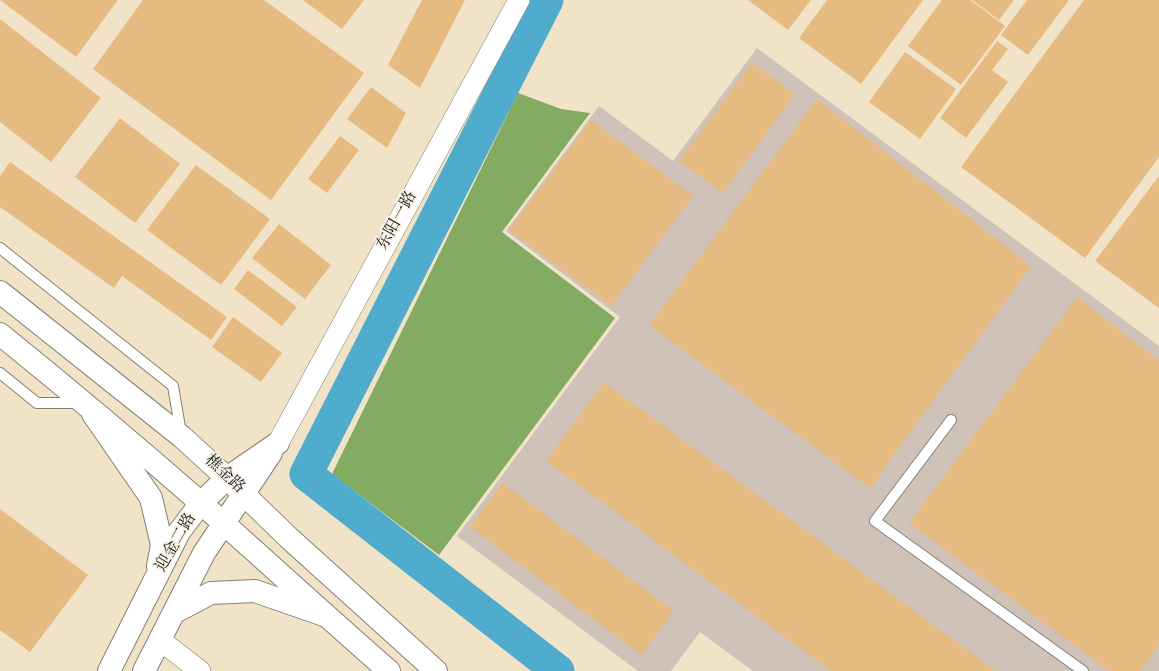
<!DOCTYPE html>
<html>
<head>
<meta charset="utf-8">
<style>
	body { margin:0 }
	canvas { display:block; background:#f1e3c8 }
</style>
</head>
<body>
<canvas width="1159" height="671"></canvas>
<script>
const c = document.querySelector('canvas').getContext('2d');
c.lineJoin = 'round';
function fill(path, color) {
  c.fillStyle = color;
  c.fill(path, 'evenodd');
}
function strokePath(path, color, width, dash) {
  c.strokeStyle = color;
  c.lineWidth = width;
  c.lineCap = dash ? 'butt' : 'round';
  c.setLineDash(dash || []);
  c.stroke(path);
}
function label(font, color, halo, rows, align = 'center') {
  c.font = font + ' Vollkorn,"Noto Serif SC",serif';
  c.lineWidth = 4;
  c.setLineDash([]);
  c.textBaseline = 'middle';
  c.strokeStyle = halo;
  c.fillStyle = color;
  for (const [text, x, y, turn = 0] of rows) {
    c.save();
    c.translate(x, y);
    c.rotate((+turn || 0) * Math.PI / 180);
    c.textAlign = isNaN(turn) ? turn : align;
    if (halo) c.strokeText(text, 0, 0);
    c.fillText(text, 0, 0);
    c.restore();
  }
}
fill(new Path2D(`
	M757,48L1159,346V671H753L700,632L671,671H638L457,536L620,317L506,231L599,106L673,161Z`), '#cec2b9');
fill(new Path2D(`
	M518,93L561,109L590,113L502,232L615,318L439,555L332,474Z`), '#84ab62');
strokePath(new Path2D(`
	M547,0L306,474L558,671`), '#4faccd', 33);
fill(new Path2D(`
	M0,0H118L76,57Z
	M143,0H264L364,73L271,200L93,69Z
	M303,0H364L342,29Z
	M422,0H465L420,88L388,65Z
	M748,0H811L788,30Z
	M827,0H923L861,84L799,38Z
	M942,0H970L1005,26L961,85L908,46Z
	M972,0H1014L999,20Z
	M1027,0H1069L1028,55L1001,35Z
	M1084,0H1159V157L1085,258L961,167Z
	M0,19L101,98L51,162L0,122Z
	M997,41L1008,49L992,70L1008,82L966,138L940,118Z
	M905,52L956,89L920,139L869,102Z
	M752,63L795,94L723,193L679,161Z
	M371,87L406,113L387,148L347,119Z
	M817,99L1031,266L870,488L649,325Z
	M120,118L180,164L135,223L75,177Z
	M591,120L693,196L611,306L509,230Z
	M340,136L359,150L327,193L308,179Z
	M10,162L227,317L211,340L122,276L114,288L0,207V176Z
	M196,165L270,219L221,285L147,230Z
	M1159,176V308L1095,261Z
	M279,224L331,265L305,299L252,258Z
	M248,270L297,307L282,326L234,289Z
	M1077,297L1159,361V645L1140,671H1109L909,523Z
	M233,317L282,353L261,382L212,347Z
	M604,382L996,671H831L546,461Z
	M503,483L674,611L641,655L470,527Z
	M0,509L88,575L30,652L0,630Z`), '#e5bb81');
const lane = new Path2D(`
	M0,248L173,386L181,433
	M0,373L37,403H79
	M951,420L875,521L1083,671`);
const street = new Path2D(`
	M278,443L519,0
	M160,640L200,671`);
const secondary = new Path2D(`
	M93,414L151,498L162,545L158,566
	M175,612L211,593L255,591L324,615
	M109,671L179,532L201,503L227,478L278,443
	M144,671L204,553L271,453`);
const highway = new Path2D(`
	M0,292L182,437L227,478L289,538L436,671
	M0,334C68,389 136,446 202,504C264,559 326,616 389,671`);
strokePath(lane, '#868072', 12);
strokePath(street, '#868072', 22);
strokePath(secondary, '#868072', 24);
strokePath(highway, '#868072', 24);
strokePath(lane, '#fff', 10);
strokePath(street, '#fff', 21);
strokePath(secondary, '#fff', 22);
strokePath(highway, '#fff', 22);
label('16px', '#1c1c1c', '#f7f3e8', [
	["东阳一路",398,221,-61],
	["樵金路",224,475,43],
	["迎金二路",177,543,-60]
]);
</script>
</body>
</html>
